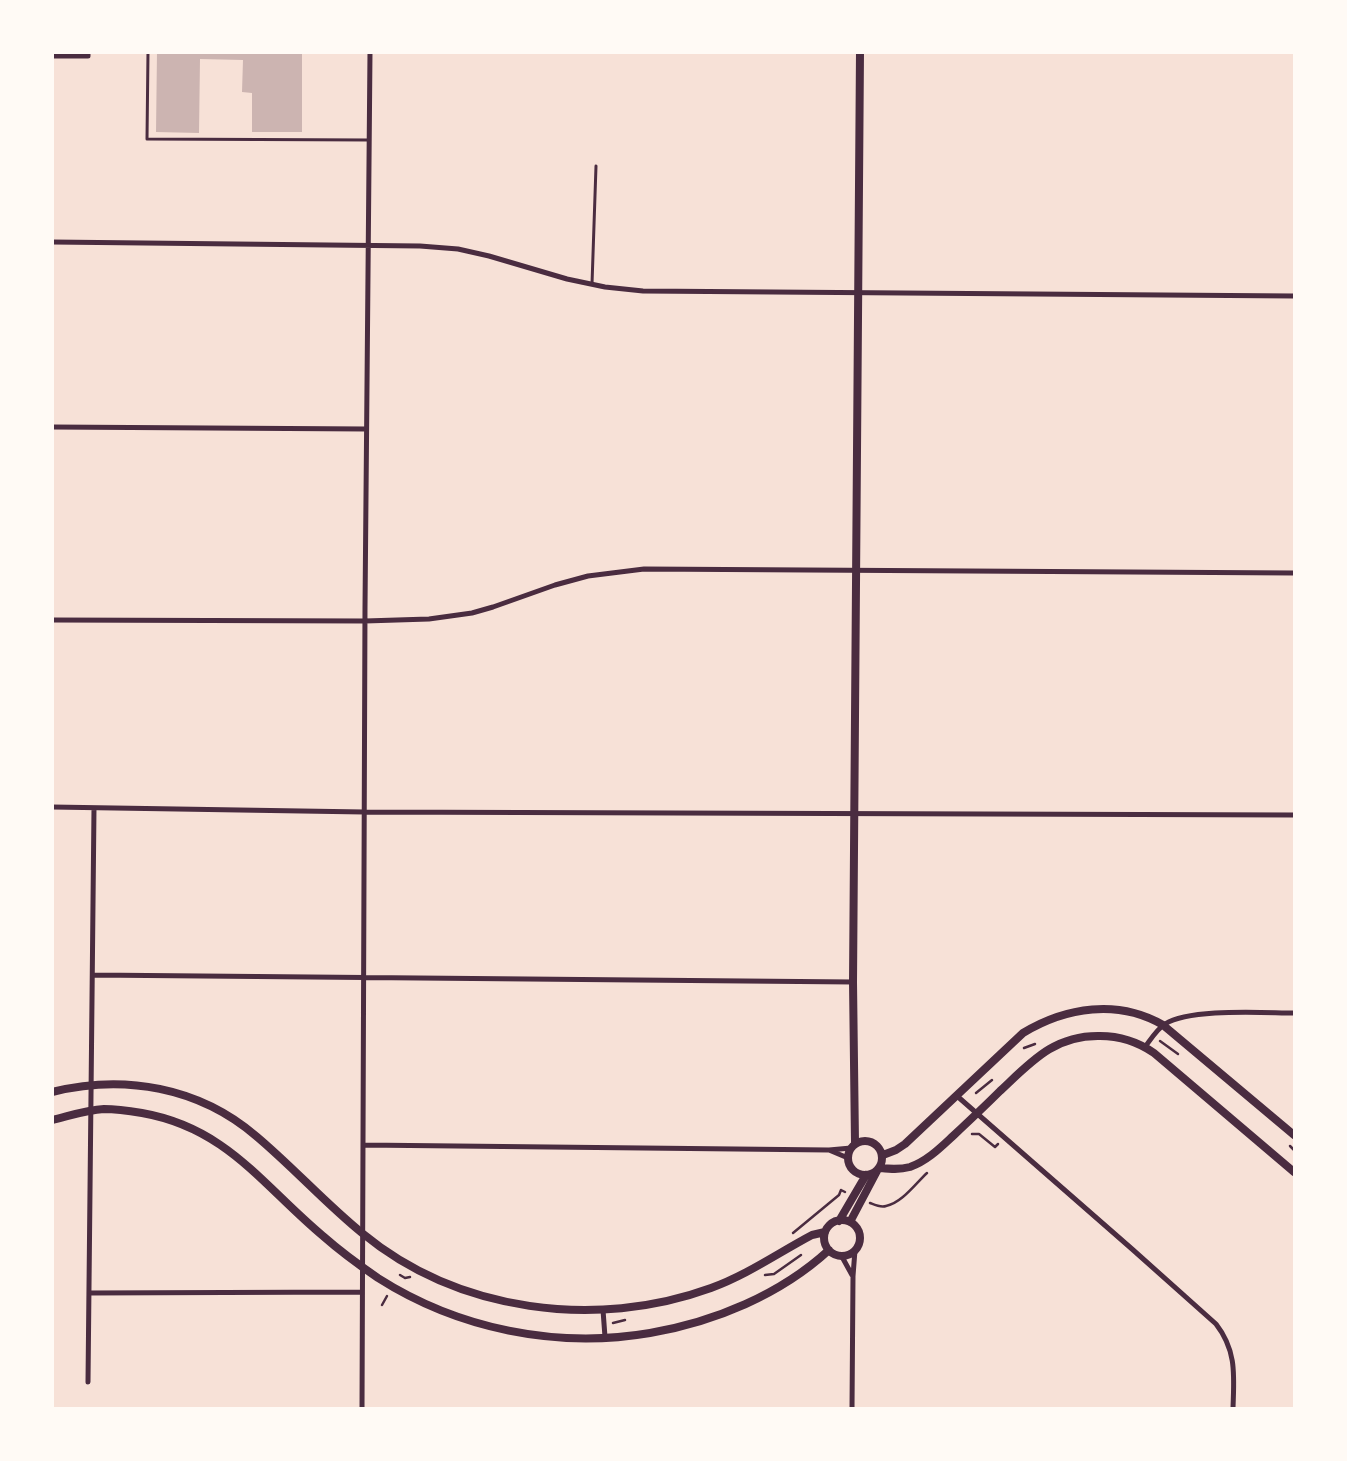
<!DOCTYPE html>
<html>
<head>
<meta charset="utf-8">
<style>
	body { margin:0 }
	#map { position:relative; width:1347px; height:1461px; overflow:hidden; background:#f7e1d7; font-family:Raleway,sans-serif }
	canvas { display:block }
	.frame { position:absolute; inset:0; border:54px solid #fffaf5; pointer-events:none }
</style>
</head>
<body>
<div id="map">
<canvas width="1347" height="1461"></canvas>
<div class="frame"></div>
</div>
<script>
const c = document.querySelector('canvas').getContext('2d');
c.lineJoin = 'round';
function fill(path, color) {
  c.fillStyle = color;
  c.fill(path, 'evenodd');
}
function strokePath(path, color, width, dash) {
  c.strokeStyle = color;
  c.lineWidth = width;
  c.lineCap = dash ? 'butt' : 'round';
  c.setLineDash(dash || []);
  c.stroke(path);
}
fill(new Path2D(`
	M157,52H302V132H252V93L242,92L243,60L200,59L199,133L156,132Z`), '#ccb4b1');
strokePath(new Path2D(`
	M1160,1041L1178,1054
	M1024,1048L1035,1044
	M976,1093L992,1080
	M972,1134H979L995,1147L998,1144
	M1290,1146L1294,1150
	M870,1203C875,1205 881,1208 886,1206C902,1203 916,1183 927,1173
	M793,1233L839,1195L841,1190L845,1192
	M400,1275L405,1278L410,1277
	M765,1275L774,1274L801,1255
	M382,1305L387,1296
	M613,1323L625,1320`), '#4a2c40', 2.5);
strokePath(new Path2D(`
	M148,52L147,139L369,140
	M592,284L596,166`), '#4a2c40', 3);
strokePath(new Path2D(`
	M52,56H88V52
	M52,242L420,246L458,249L489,256L567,279L605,287L643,291L1294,296
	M52,427L366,429
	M52,620L365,621L429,619L472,613L493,607L555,585L588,576L644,569L1294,573
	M52,807L364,812L1294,815
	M93,975L853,982
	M1145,1047C1151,1039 1157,1029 1165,1024C1190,1008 1264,1013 1294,1013
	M957,1096L1132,1249L1216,1324C1237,1351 1234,1376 1233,1408
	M363,1145L829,1150L851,1148
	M829,1150L848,1158
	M841,1255L852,1275
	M89,1293L362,1292
	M603,1310L605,1337
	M88,1382L94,808
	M362,1408L365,607L370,52
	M852,1408L853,1276L855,1250`), '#4a2c40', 5);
strokePath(new Path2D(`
	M52,1092C124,1074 199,1087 256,1136C293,1167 325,1203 362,1233C458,1312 596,1330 711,1288C747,1275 778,1253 812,1235L825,1232
	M52,1120C69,1116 86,1110 104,1109C117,1109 130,1111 142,1113C227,1128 262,1185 323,1236C340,1251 359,1265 378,1278C458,1329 556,1349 650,1333C714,1322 780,1295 829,1250
	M848 1158a17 17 0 1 1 34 0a17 17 0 1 1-34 0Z
	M855,1143L853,982L860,52
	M883,1155L896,1150L905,1144L1023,1033C1066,1007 1118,999 1163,1025L1294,1135
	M880,1168C890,1169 899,1170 910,1167C927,1161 940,1148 953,1136C969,1121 985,1106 1000,1091C1031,1062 1054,1035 1100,1036C1120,1036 1138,1042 1154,1053L1294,1172
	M824 1238a18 18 0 1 1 36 0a18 18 0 1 1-36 0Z
	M839,1221L866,1175
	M850,1222L877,1171`), '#4a2c40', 8);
</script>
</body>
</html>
